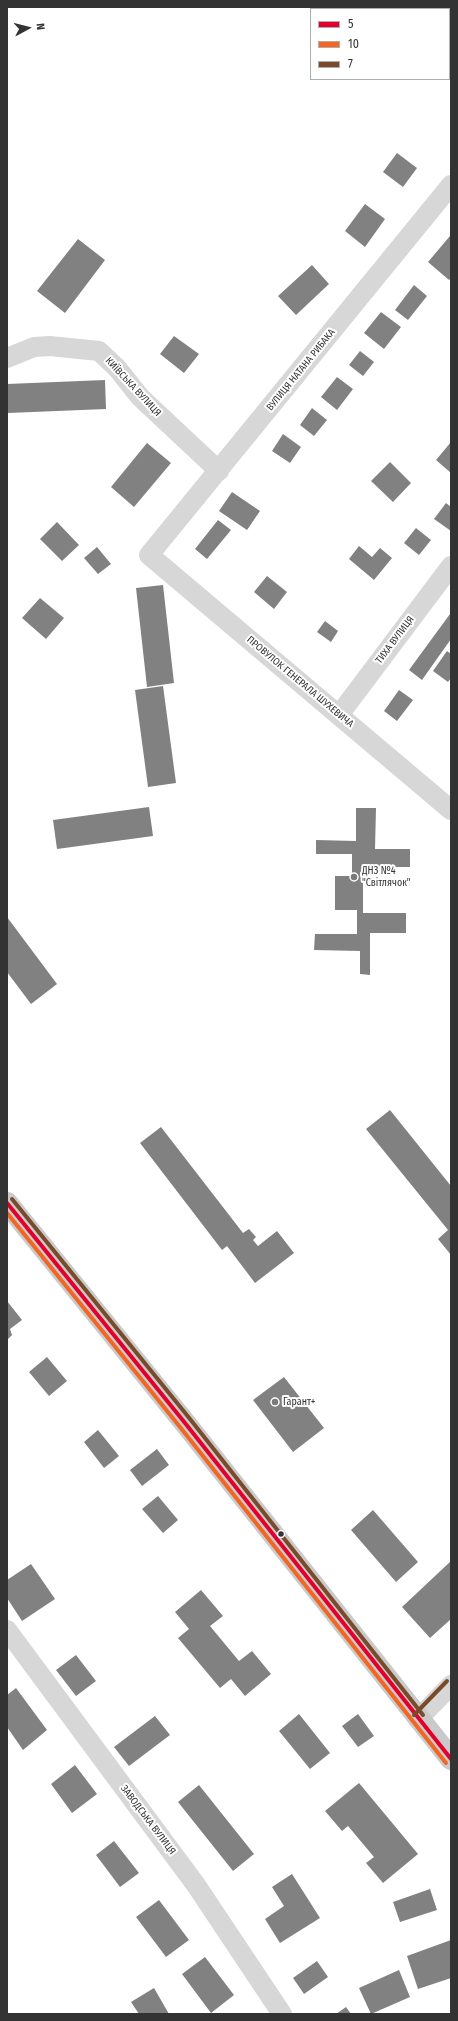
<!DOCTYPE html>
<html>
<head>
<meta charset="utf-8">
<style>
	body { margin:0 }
	#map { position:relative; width:458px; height:2021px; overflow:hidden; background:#fff; font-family:"Fira Sans Condensed",sans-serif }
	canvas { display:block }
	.frame { position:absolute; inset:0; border:8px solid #333; pointer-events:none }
	.legend { position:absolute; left:310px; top:8px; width:140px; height:72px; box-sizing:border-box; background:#fff; border:1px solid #adadad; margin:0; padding:5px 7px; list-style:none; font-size:12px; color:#333 }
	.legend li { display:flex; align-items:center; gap:8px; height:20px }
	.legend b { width:20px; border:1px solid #adadad }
	.north { position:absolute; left:8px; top:8px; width:40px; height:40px; -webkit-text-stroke:3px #fff; paint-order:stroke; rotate:83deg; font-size:11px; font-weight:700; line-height:16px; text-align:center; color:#333 }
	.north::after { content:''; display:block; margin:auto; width:14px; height:18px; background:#333; clip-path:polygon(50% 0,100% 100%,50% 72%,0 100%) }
</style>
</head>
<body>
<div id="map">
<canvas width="458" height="2021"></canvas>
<div class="frame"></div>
<ul class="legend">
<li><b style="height:5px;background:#e4002b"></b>5</li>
<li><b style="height:5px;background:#f26522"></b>10</li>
<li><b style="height:5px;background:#7a4b2a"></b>7</li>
</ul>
<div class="north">N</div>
</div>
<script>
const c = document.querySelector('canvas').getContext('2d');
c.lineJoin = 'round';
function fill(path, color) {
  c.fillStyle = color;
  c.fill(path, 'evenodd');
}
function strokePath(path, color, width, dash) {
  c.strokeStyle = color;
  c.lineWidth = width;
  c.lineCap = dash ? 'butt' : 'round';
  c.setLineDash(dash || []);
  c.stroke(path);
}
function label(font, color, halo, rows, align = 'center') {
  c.font = font + ' "Fira Sans Condensed",sans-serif';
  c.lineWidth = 4;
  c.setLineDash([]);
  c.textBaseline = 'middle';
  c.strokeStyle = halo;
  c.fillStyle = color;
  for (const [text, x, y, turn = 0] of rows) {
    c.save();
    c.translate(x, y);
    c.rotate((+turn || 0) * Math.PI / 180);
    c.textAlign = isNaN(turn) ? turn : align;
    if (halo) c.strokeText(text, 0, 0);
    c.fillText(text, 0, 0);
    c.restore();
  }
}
fill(new Path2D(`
	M397,153L417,168L403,187L383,172Z
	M365,204L385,219L365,247L345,231Z
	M450,236L451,278L449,280L428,262Z
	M78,239L105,260L65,313L37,291Z
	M312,265L329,284L296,315L278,296Z
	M414,285L427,296L408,320L395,310Z
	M381,312L401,327L384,349L364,333Z
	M174,336L199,354L184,373L160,354Z
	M360,351L374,362L363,376L349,365Z
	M337,377L353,389L337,410L321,397Z
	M105,380L106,409L8,413L7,384Z
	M312,408L327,420L314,436L300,425Z
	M283,434L301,447L290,463L272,451Z
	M451,442V473L436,460Z
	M147,443L171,463L134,507L111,487Z
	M390,462L411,483L393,502L371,481Z
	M232,492L260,511L247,530L219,511Z
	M446,503L451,507V531L434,519Z
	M218,520L231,530L207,559L195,549Z
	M57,522L79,545L62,561L40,539Z
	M416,528L431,540L419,555L404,543Z
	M359,546L372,557L380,548L392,558L374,580L349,559Z
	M97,547L111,564L98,574L84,558Z
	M267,576L287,592L274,609L254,592Z
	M163,585L174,683L147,687L136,588Z
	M40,598L64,618L46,639L22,618Z
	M450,614L451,639L422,680L409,670Z
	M325,621L338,631L331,642L317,632Z
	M447,651L451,654V678L448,682L433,671Z
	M163,686L176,783L148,787L135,690Z
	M399,690L413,700L397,721L384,711Z
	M149,807L153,836L57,849L53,820Z
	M356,808H376L375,849H410V867H363V913H406V933H370V975L360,974V951L314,950L315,934H357V910H335V876H352V854H316V840L356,841Z
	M7,917L57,984L31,1004L7,972Z
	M390,1110L451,1186V1255L438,1239L448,1230L366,1129Z
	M161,1127L243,1233L249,1229L256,1237L253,1240L258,1246L277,1231L294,1253L255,1283L227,1246L222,1250L140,1143Z
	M7,1301L22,1320L10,1329L12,1335L7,1340Z
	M47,1357L67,1381L49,1396L29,1372Z
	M284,1377L324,1428L293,1452L253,1400Z
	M98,1430L119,1456L104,1468L84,1442Z
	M157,1449L169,1465L142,1486L130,1470Z
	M158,1496L178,1520L163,1533L142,1509Z
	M373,1510L418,1562L396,1582L351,1530Z
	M451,1561V1619L430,1638L402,1607Z
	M31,1564L55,1599L22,1621L7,1598V1580Z
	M201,1590L223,1616L210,1626L239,1661L252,1651L271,1674L245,1696L231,1679L220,1688L178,1638L189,1629L175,1612Z
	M76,1655L96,1681L76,1696L56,1670Z
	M16,1688L47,1730L23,1750L7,1727V1695Z
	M299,1714L330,1753L310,1769L279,1731Z
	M358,1714L374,1736L358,1747L342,1726Z
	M155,1716L170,1735L129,1766L114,1747Z
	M75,1765L97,1794L72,1813L51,1784Z
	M359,1783L418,1854L383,1883L366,1863L374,1857L348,1826L342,1831L325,1811Z
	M199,1785L254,1854L233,1871L178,1802Z
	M114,1841L139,1873L120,1887L96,1855Z
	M292,1874L320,1918L280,1943L265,1919L284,1906L272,1887Z
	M430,1889L437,1910L400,1922L393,1902Z
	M159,1900L189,1940L166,1957L136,1917Z
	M451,1940V1978L418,1989L407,1956Z
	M205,1957L234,1995L211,2013L182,1974Z
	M317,1961L328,1977L304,1994L293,1978Z
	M399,1970L410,1997L371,2014L359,1988Z
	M154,1988L169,2014H139L131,2002Z
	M346,2007L351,2014H336Z`), '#818181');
strokePath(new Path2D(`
	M451,185L149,555L451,810
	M7,358L34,347L50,346L99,351L117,368L140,397L219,471
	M339,715L451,566
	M7,1630L196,1885L282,2014
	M418,1719L451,1685`), '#d7d7d7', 20);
strokePath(new Path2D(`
	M7,1203L185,1423L451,1759`), '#cacaca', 22);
strokePath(new Path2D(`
	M7,1203L185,1423L451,1759`), '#e4002b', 4);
strokePath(new Path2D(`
	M7,1213L180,1427L446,1763`), '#f26522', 4);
strokePath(new Path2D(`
	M12,1199L190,1419L423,1715
	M414,1715L447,1681`), '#7a4b2a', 4);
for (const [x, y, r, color] of [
	[354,877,4,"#7a7a7a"],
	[275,1402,4,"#7a7a7a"],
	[281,1534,3.5,"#333"]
]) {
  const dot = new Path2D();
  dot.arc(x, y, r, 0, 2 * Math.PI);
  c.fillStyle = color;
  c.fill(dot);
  strokePath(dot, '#fff', 1.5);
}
label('10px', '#333', '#fff', [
	["ВУЛИЦЯ НАТАНА РИБАКА",301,370,-51],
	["КИЇВСЬКА ВУЛИЦЯ",133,387,47],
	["ТИХА ВУЛИЦЯ",395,640,-53],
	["ПРОВУЛОК ГЕНЕРАЛА ШУХЕВИЧА",300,682,40],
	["ЗАВОДСЬКА ВУЛИЦЯ",148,1820,53]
]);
label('10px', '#333', '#fff', [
	["ДНЗ №4",362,871],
	["\"Світлячок\"",362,883],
	["Гарант+",283,1402]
], 'left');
</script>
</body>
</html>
